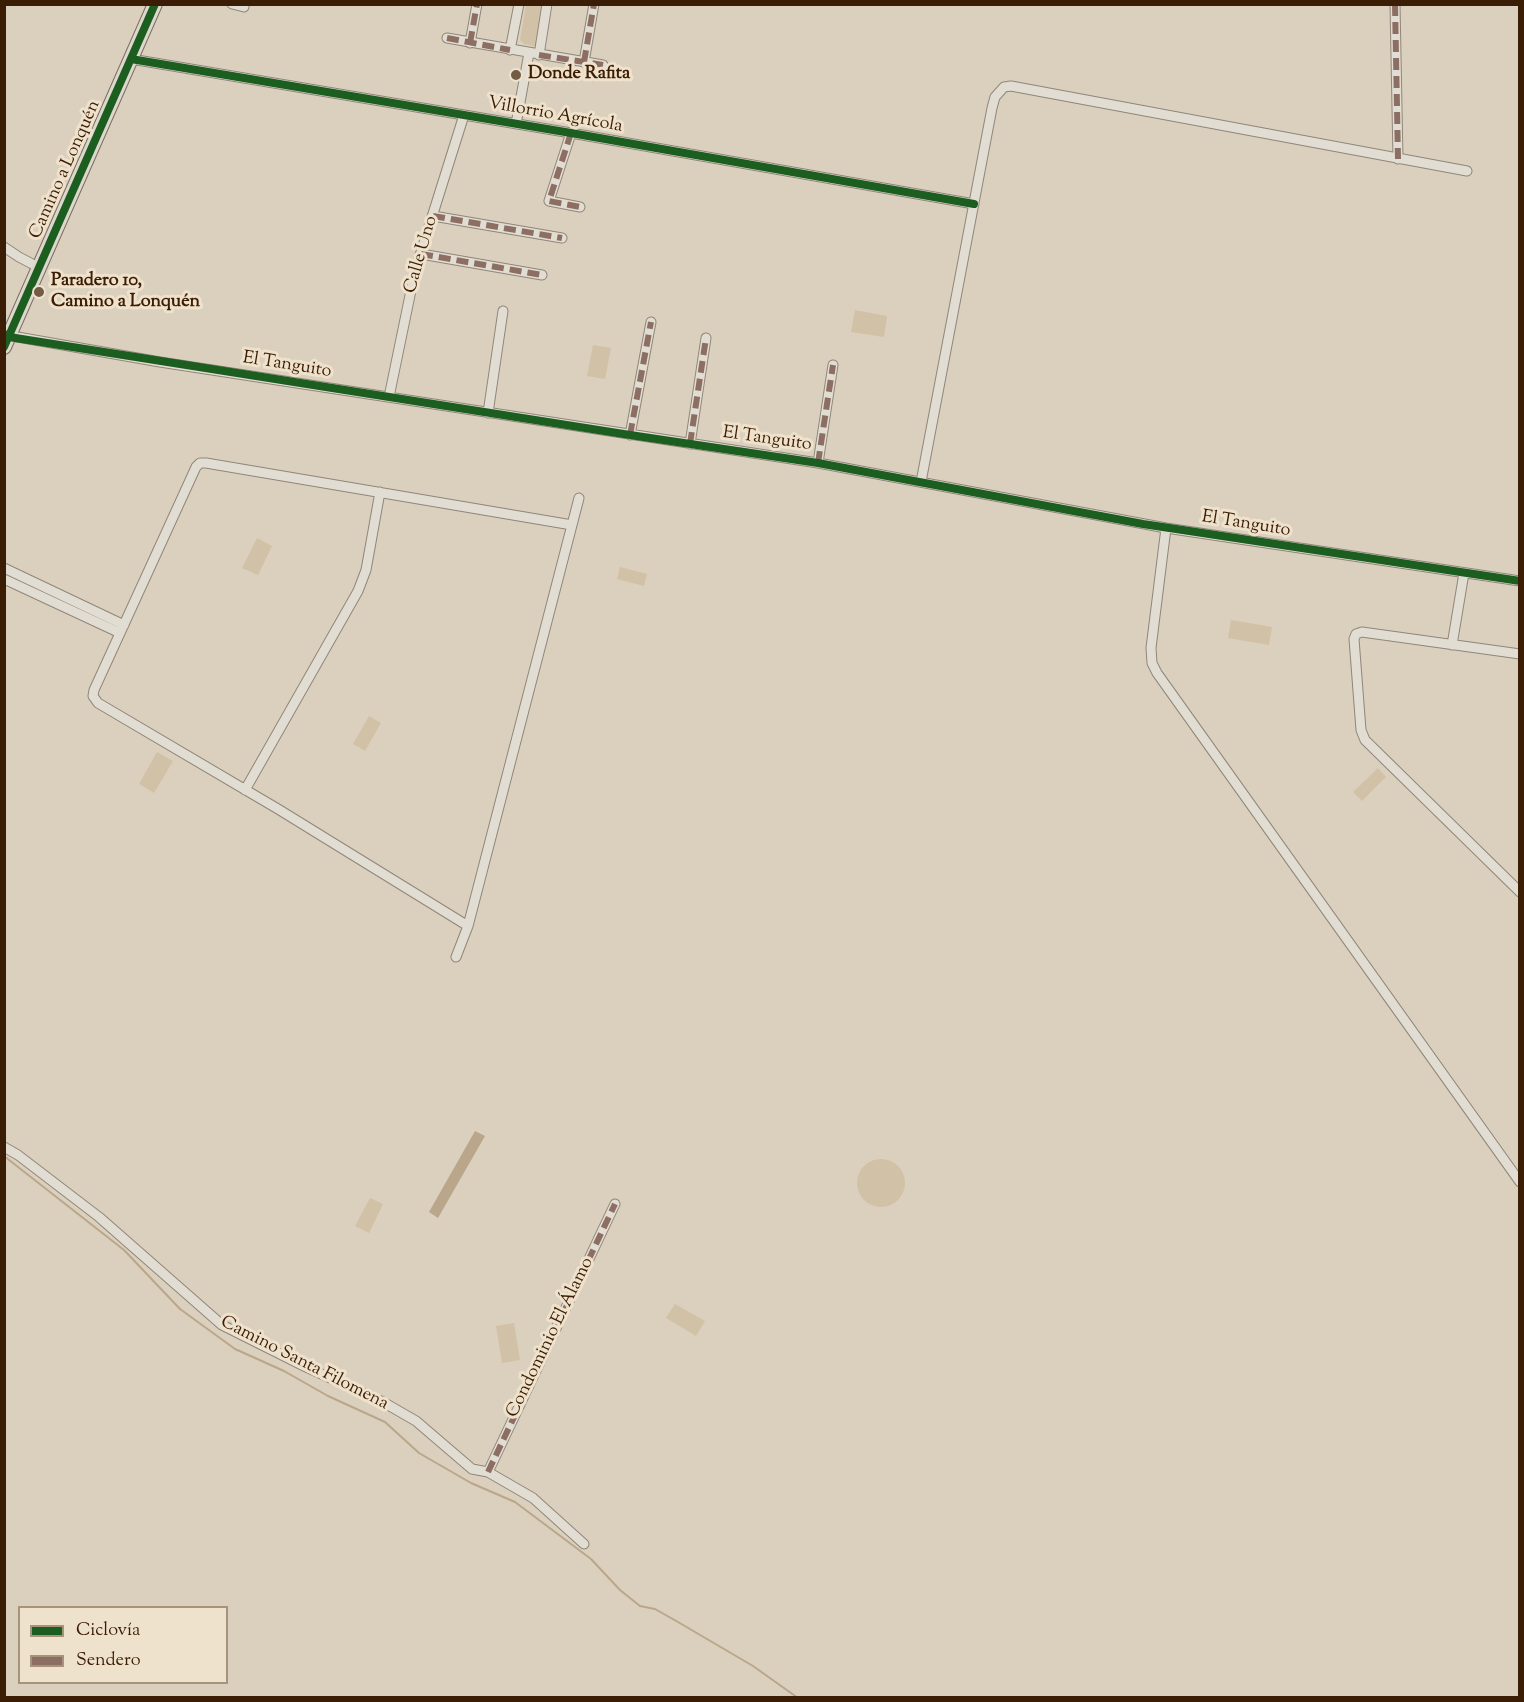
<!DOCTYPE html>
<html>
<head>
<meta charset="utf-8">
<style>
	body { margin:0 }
	#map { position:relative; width:1524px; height:1702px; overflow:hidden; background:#dad0bd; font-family:"Sorts Mill Goudy",serif }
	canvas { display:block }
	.frame { position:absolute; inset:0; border:6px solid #3b1c04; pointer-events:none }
	.legend { position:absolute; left:18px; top:1606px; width:210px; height:78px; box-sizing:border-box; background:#efe2cc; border:2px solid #a7937c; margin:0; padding:8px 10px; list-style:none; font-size:18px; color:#3b1c04 }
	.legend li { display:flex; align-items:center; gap:12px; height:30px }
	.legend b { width:30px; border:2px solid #a7937c }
</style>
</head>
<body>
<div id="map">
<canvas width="1524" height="1702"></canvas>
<div class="frame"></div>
<ul class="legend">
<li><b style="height:8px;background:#1b5e20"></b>Ciclovía</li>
<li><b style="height:8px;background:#8d6e63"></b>Sendero</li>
</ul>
</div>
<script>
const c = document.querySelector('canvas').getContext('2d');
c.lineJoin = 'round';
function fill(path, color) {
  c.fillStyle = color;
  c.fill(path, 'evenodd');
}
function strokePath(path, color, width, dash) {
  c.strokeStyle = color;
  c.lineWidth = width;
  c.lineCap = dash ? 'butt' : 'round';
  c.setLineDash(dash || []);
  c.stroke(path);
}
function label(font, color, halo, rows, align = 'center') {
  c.font = font + ' "Sorts Mill Goudy",serif';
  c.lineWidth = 6;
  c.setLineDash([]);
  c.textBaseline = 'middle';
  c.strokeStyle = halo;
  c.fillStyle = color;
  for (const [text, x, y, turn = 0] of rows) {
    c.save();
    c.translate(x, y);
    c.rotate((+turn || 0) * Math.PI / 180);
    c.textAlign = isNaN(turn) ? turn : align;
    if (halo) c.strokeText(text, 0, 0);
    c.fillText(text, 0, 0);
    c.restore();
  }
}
fill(new Path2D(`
	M526,5H545L539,42L534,46L524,44L520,40Z
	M855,310L887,316L884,337L851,332Z
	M593,345L611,348L605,379L587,376Z
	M257,538L272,546L258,575L242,568Z
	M620,567L647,574L644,586L617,579Z
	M1231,620L1272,627L1269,645L1228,638Z
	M369,716L381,723L365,751L353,744Z
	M157,752L173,761L154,793L139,784Z
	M1378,768L1386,777L1362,801L1353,792Z
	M857 1183a24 24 0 1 1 48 0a24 24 0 1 1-48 0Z
	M370,1198L383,1204L369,1233L355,1226Z
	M675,1304L705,1321L696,1336L666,1318Z
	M514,1323L520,1360L502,1363L496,1326Z`), '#d1c1a6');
fill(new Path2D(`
	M475,1131L485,1136L438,1218L429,1212Z`), '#baa78b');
strokePath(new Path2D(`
	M4,1156L124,1250L180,1309L235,1349L284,1371L328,1396L385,1422L419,1453L471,1483L515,1502L591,1559L620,1590L640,1606L655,1609L678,1622L753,1666L798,1698`), '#baa78b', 2);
const minor = new Path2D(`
	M232,4L244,7
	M1395,4L1398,159
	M447,38L603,65
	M470,43L477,4
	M510,50L519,4
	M539,55L547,4
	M131,59L571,133L974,204
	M584,62L594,4
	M516,124L529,53
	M571,133L549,201L580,207
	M433,216L562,238
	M4,247L19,257L40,268
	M421,254L542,275
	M6,335L160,362L818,463L1166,528L1520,581
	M389,397L415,271L464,115
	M488,413L503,311
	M630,435L651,322
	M690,444L706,338
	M818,463L833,365
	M921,482L992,108L995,97L1004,87L1011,86L1467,171
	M1166,528L1151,648L1152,663L1157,673L1520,1182
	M4,568L124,625
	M4,579L120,633
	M1452,645L1464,573
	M1520,654L1362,632L1356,634L1354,639L1361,730L1365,740L1520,892
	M245,790L358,591L366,570L380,492
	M468,926L278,809L98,703L93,696L94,690L196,467L200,463H206L572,525
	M456,957L468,926L579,498
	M4,1147L18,1155L99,1217L222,1325L306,1367L383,1402L416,1421L472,1469L488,1472L533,1498L584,1544
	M488,1472L615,1204`);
const primary = new Path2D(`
	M4,347L155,4`);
strokePath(minor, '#908679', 11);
strokePath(primary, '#796e61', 16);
strokePath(minor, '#e2ddd3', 9);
strokePath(primary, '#ddd7cc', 14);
strokePath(new Path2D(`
	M1395,4L1398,159
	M447,38L510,50
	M470,43L477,4
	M539,55L603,65
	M584,62L594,4
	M571,133L549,201L580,207
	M433,216L562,238
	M421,254L542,275
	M630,435L651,322
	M690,444L706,338
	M818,463L833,365
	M488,1472L615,1204`), '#8d6e63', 6, [12, 6]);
strokePath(new Path2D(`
	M131,59L571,133L974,204
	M4,334L9,337L630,435L818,463L1143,524L1520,581
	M4,347L155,4`), '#1b5e20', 8);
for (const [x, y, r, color] of [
	[516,75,6,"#735b45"],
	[39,292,6,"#735b45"]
]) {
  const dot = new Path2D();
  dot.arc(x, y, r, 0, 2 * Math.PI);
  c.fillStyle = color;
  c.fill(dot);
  strokePath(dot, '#efe2cc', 2);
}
label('bold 18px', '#3b1c04', '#efe2cc', [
	["Donde Rafita",528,75],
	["Paradero 10,",51,282],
	["Camino a Lonquén",51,303]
], 'left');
label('18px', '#3b1c04', '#efe2cc', [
	["Villorrio Agrícola",555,116,10],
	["Camino a Lonquén",66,170,-66],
	["Calle Uno",422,255,-74],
	["El Tanguito",287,366,9],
	["El Tanguito",767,440,8],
	["El Tanguito",1246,525,9],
	["Condominio El Álamo",551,1338,-64],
	["Camino Santa Filomena",304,1364,27]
]);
</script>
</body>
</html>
